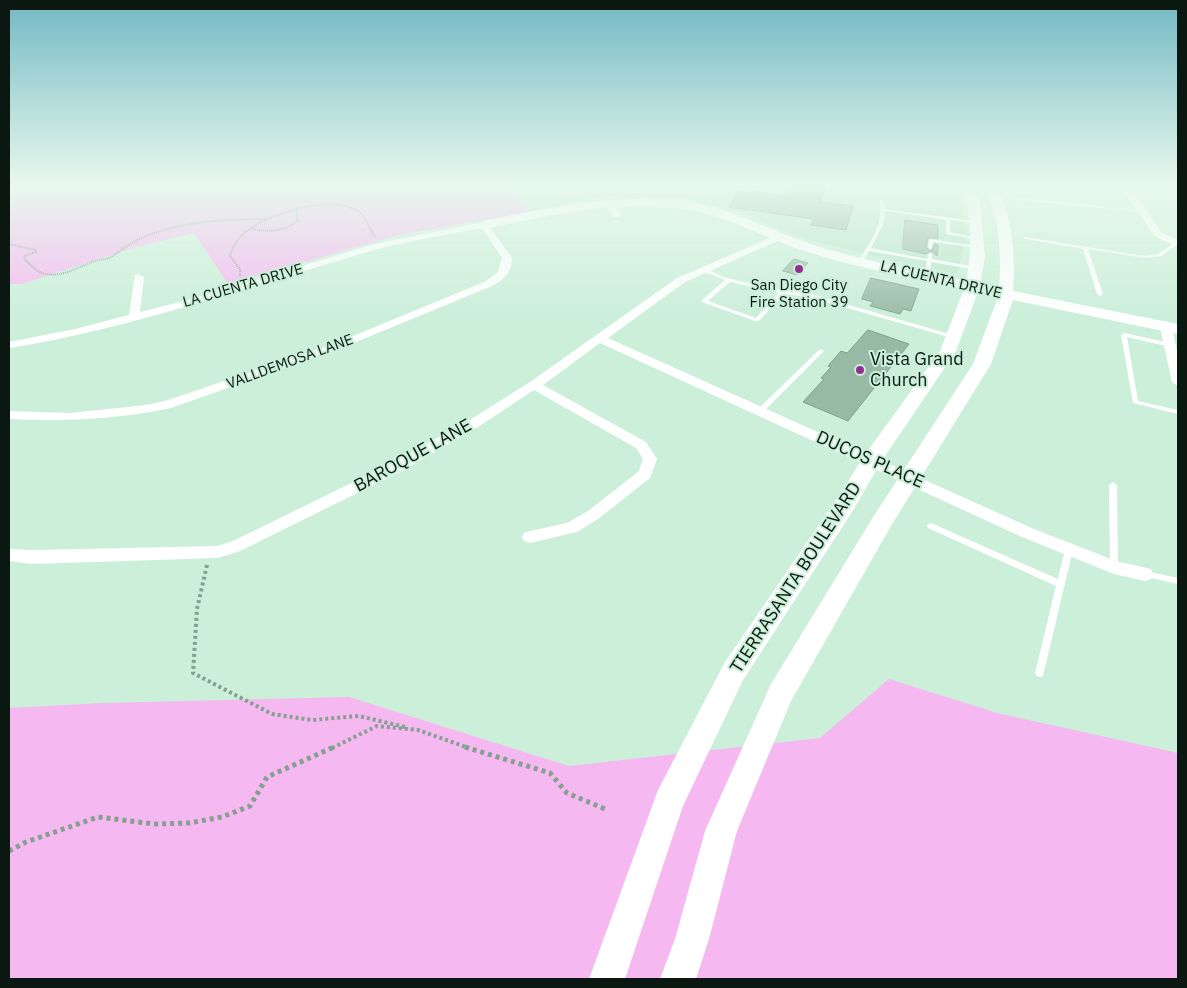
<!DOCTYPE html>
<html>
<head>
<meta charset="utf-8">
<style>
	body { margin:0 }
	#map { position:relative; width:1187px; height:988px; overflow:hidden; background:#cbefd9; font-family:"IBM Plex Sans",sans-serif }
	canvas { display:block }
	.frame { position:absolute; inset:0; border:10px solid #0b1811; pointer-events:none }
</style>
</head>
<body>
<div id="map">
<canvas width="1187" height="988"></canvas>
<div class="frame"></div>
</div>
<script>
const c = document.querySelector('canvas').getContext('2d');
c.lineJoin = 'round';
function fill(path, color) {
  c.fillStyle = color;
  c.fill(path, 'evenodd');
}
function strokePath(path, color, width, dash) {
  c.strokeStyle = color;
  c.lineWidth = width;
  c.lineCap = dash ? 'butt' : 'round';
  c.setLineDash(dash || []);
  c.stroke(path);
}
function label(font, color, halo, rows, align = 'center') {
  c.font = font + ' "IBM Plex Sans",sans-serif';
  c.lineWidth = 4;
  c.setLineDash([]);
  c.textBaseline = 'middle';
  c.strokeStyle = halo;
  c.fillStyle = color;
  for (const [text, x, y, turn = 0] of rows) {
    c.save();
    c.translate(x, y);
    c.rotate((+turn || 0) * Math.PI / 180);
    c.textAlign = isNaN(turn) ? turn : align;
    if (halo) c.strokeText(text, 0, 0);
    c.fillText(text, 0, 0);
    c.restore();
  }
}
fill(new Path2D(`
	M509,185H956L968,232L957,274L872,256L798,237L746,214L686,199L651,196H615L593,198L528,212Z`), '#bae5cb');
fill(new Path2D(`
	M9,185H349L335,191L351,185H509L528,212L399,235L228,284L194,233L136,247L22,284H9Z
	M889,679L997,713L1178,753V979H9V708L103,703L349,697L569,766L820,738Z`), '#f6b8f1');
const building = new Path2D(`
	M791,185H826L821,202L853,206L846,230L811,225L814,219L729,207L738,191L754,194L755,191L785,197Z
	M905,220L938,225V238H928L926,248L931,251L935,244L938,245L937,256L931,251L926,254L903,249Z
	M794,259L808,263L797,275L783,271Z
	M871,278L919,289L911,311L903,309L900,314L870,306L873,302L862,299Z
	M868,330L909,344L848,421L803,402L824,379L821,378L831,367L828,366L841,351L847,353Z`);
fill(building, '#98baa5');
strokePath(building, '#7fa08c', 1);
strokePath(new Path2D(`
	M251,229C267,232 285,232 297,221V210
	M9,244L35,250L36,252L25,256L24,259C29,263 36,271 42,273C61,279 77,267 93,262C99,259 106,260 111,257C124,248 138,238 154,233C190,221 229,219 267,219
	M240,276V269L230,256C232,249 236,241 241,236C263,214 330,194 358,211C367,217 369,229 375,237`), '#85a090', 2, [1, 1]);
strokePath(new Path2D(`
	M207,565L197,609L193,673L272,714L312,720L359,716L405,727
	M332,748L377,726L418,730L469,748`), '#85a090', 4, [3, 3]);
strokePath(new Path2D(`
	M465,747L550,773L567,793L605,809
	M9,851L26,842L98,817L154,824L189,823L222,817L250,806L267,777L334,747`), '#85a090', 5, [4, 4]);
fill(new Path2D(`
	M1127,190L1178,193V195L1126,192V190Z
	M1019,198L1143,210L1145,211L1143,212L1017,200V198Z
	M880,200L884,201L885,209L976,221V222L974,223L950,220V232L977,238L975,239L946,234V220L885,211L883,225L871,248L927,259L928,254L930,253L932,254V259L976,267L979,269L978,270L931,262L930,277L927,279L924,277L927,261L869,251L862,263H858V262C866,248 878,233 880,216C881,211 880,205 880,200Z
	M1024,237L1145,256L1158,254L1174,243H1178V244L1161,256L1145,258L1088,249L1103,294L1100,296L1097,294L1083,249L1026,239H1024Z
	M929,239L977,246L979,247L977,248L933,242L932,248L930,249L928,248Z
	M704,268L724,277L743,282L783,290L811,294L956,336L957,337L954,339L952,338L809,297L784,294L759,321H755L702,302V300L725,280L702,271L701,270ZM730,282L779,293L756,318L708,301Z
	M1124,333L1170,343L1173,345L1170,347L1127,337L1138,401L1178,410V414L1133,403L1121,335Z
	M821,349L824,351L762,413H758L757,411L758,409L819,350Z
	M1113,482L1117,485L1118,567L1117,569L1114,570L1111,569L1110,567L1109,485Z
	M931,523L1058,579L1065,550L1066,548L1069,547L1072,548L1073,550L1043,676L1040,677L1037,676L1035,673L1056,586L928,528L927,526L928,524Z
	M1145,571L1178,578V584L1142,576L1141,574L1142,572Z`), '#fff');
fill(new Path2D(`
	M1117,185H1125L1146,209L1161,232L1178,240V247L1154,236L1139,212Z
	M610,200L613,201L620,215L619,217H613L606,203Z
	M484,222L487,223L512,258C512,272 504,280 492,286L344,347L171,408C117,419 64,422 9,419V411L70,413L146,405L168,400L336,343L484,282L498,272L502,258L482,228C447,235 411,240 378,249C255,284 135,328 9,348V342L75,329L129,315L135,275L139,274L144,277L140,312L191,299L375,244Z
	M779,234L784,237L782,239L685,282L608,338L1034,529L1116,561L1151,569L1153,574L1151,579L1145,581L1114,574L1022,537L600,343L543,385L646,442L657,459L650,478L598,519L577,532L530,543L524,541L522,537L524,533L530,531L567,523L588,511L639,471L643,459L636,448L534,390L478,427L400,472L240,551L218,558L32,564L9,561V549L32,550L218,546L235,540L390,464L468,421L530,382L677,278Z
	M1166,324L1172,327L1178,356V386L1172,382L1160,327Z`), '#fff');
fill(new Path2D(`
	M961,185H973L980,203L985,257L980,284L999,288C1002,254 999,217 985,185H997C1012,217 1016,255 1013,291L1178,324V334L1013,300L991,364L891,526L791,701L737,831L709,939L696,979H660L675,939L705,831L771,684L875,514L973,364L998,297L978,292L956,351L879,465L854,509L743,680L683,806L625,979H589L658,790L725,662L838,497L864,456L940,351L964,289C911,277 856,268 805,251C764,238 727,215 683,209C616,199 549,216 484,229L478,225L484,221C549,208 616,193 683,201C729,207 768,230 811,244C861,261 914,269 966,281C973,249 972,215 961,185Z`), '#fff');
const sky = c.createLinearGradient(0, 0, 0, 323);
sky.addColorStop(0, '#73b9c4');
sky.addColorStop(0.57, '#e8f8ee');
sky.addColorStop(1, '#e8f8ee00');
c.fillStyle = sky;
c.fillRect(0, 0, 1187, 323);
for (const [x, y, r, color] of [
	[799,269,5,"#952e93"],
	[860,370,5,"#952e93"]
]) {
  const dot = new Path2D();
  dot.arc(x, y, r, 0, 2 * Math.PI);
  c.fillStyle = color;
  c.fill(dot);
  strokePath(dot, '#cbefd9', 2);
}
label('15px', '#0b1811', '#cbefd9', [
	["LA CUENTA DRIVE",941,280,13],
	["LA CUENTA DRIVE",243,286,-16],
	["VALLDEMOSA LANE",290,362,-20]
]);
label('15px', '#0b1811', '#cbefd9', [
	["San Diego City",799,286],
	["Fire Station 39",799,303]
]);
label('18px', '#0b1811', '#cbefd9', [
	["Vista Grand",870,360],
	["Church",870,381]
], 'left');
label('18px', '#0b1811', '#cbefd9', [
	["BAROQUE LANE",413,456,-29],
	["DUCOS PLACE",870,460,24],
	["TIERRASANTA BOULEVARD",796,578,-57]
]);
</script>
</body>
</html>
